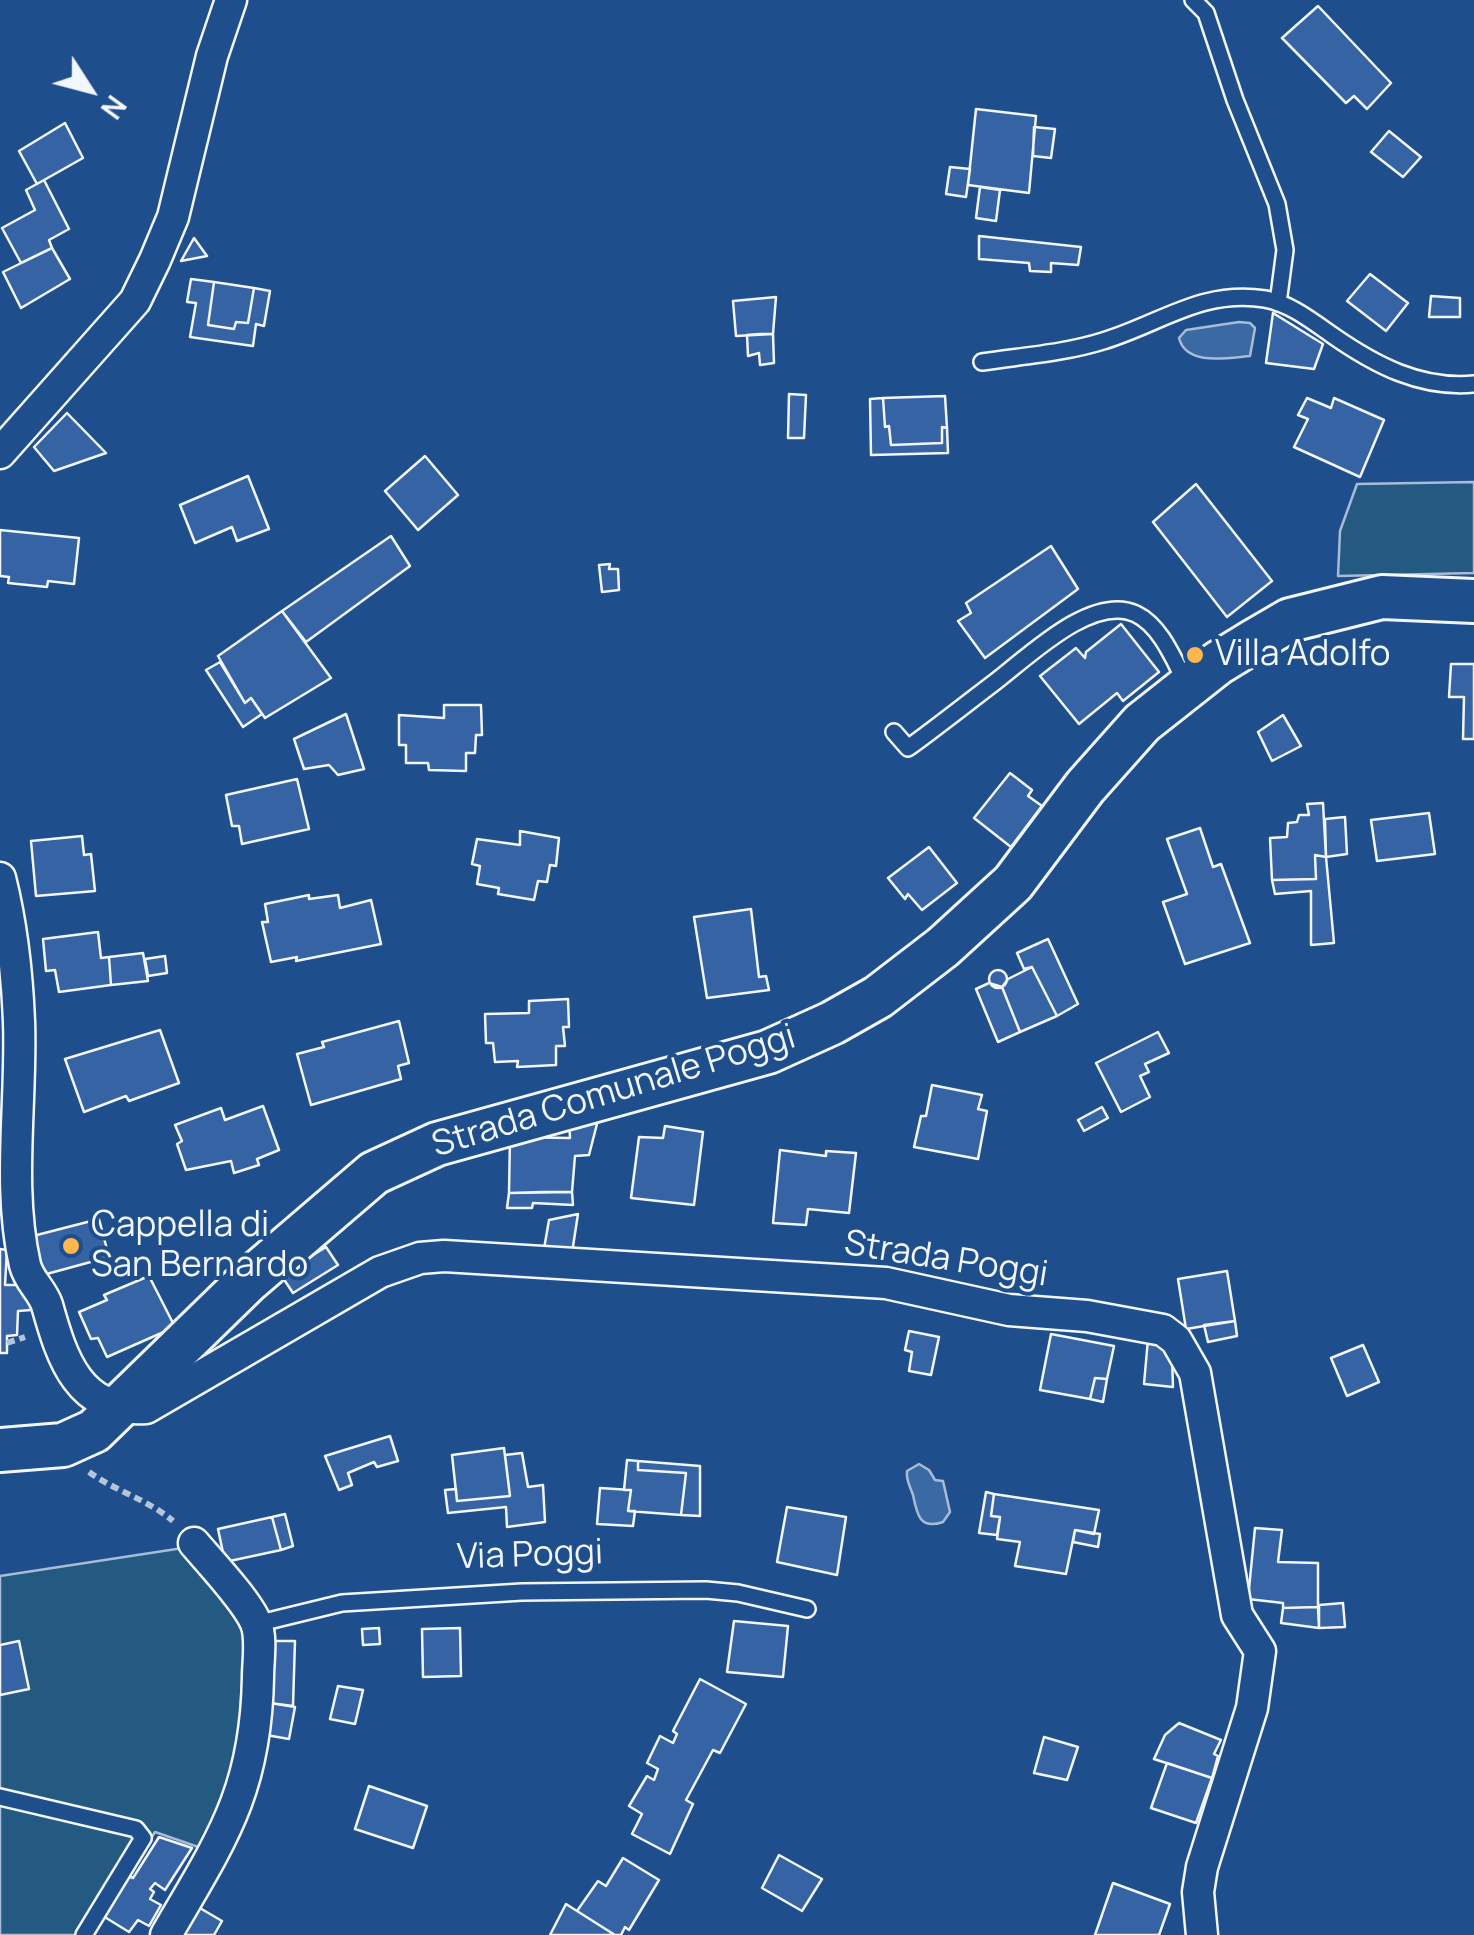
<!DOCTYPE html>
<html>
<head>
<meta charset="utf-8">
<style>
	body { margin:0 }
	#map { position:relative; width:1474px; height:1935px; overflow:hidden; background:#1f4e8c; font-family:Manrope,sans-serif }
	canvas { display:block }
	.north { position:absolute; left:40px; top:40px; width:100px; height:100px; -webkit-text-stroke:8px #1f4e8c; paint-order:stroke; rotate:126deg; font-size:28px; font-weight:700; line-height:40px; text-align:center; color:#f2f6ff }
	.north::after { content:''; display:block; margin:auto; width:35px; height:45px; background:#f2f6ff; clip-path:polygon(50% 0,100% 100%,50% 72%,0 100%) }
</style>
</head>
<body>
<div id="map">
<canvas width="1474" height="1935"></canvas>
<div class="north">N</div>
</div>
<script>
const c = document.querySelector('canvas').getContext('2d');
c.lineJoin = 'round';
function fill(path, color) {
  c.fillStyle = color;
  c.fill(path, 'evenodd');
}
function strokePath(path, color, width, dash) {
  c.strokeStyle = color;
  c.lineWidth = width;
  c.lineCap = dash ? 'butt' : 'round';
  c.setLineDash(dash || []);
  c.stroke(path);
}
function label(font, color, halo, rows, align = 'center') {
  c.font = font + ' Manrope,sans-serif';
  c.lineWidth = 8;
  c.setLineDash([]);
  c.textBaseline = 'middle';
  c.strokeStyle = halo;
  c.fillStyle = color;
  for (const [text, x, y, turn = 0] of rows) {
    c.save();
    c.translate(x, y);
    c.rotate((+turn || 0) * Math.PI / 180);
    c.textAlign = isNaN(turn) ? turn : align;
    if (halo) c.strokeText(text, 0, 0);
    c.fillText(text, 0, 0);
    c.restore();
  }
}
const green = new Path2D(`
	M1474,482V573L1338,576L1340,531L1357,484Z
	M183,1548L249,1630L252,1670L232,1789L204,1849L155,1832L91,1935H0V1576Z`);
fill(green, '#245a82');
strokePath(green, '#a8bbd7', 2.5);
const water = new Path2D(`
	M1239,322L1250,323L1255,328L1250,356C1226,358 1186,366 1179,338L1186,330Z
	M919,1464L929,1470L935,1480L943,1481L950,1512L943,1522C920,1530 917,1515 913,1495C910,1486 906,1481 907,1471Z`);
fill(water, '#3b69a3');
strokePath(water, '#a8bbd7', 2.5);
const building = new Path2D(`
	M1318,6L1391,83L1367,109L1354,96L1346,103L1282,38Z
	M976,109L1036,116L1029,193L968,185Z
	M65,123L83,158L37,184L19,151Z
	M1034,127L1055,129L1051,158L1033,156Z
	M1389,131L1421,157L1403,177L1371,152Z
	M950,167L970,169L966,197L946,194Z
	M44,180L69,229L49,240L52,248L21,263L2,228L35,210L26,190Z
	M980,187L1000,190L996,221L976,218Z
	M979,236L1081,247L1078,265L1051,263V272L1030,271L1029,263L979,259Z
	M194,238L207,256L181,261Z
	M52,248L70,279L21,308L3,272Z
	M1370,274L1408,303L1386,331L1347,301Z
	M191,279L214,282L208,325L234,329L236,322L248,323L254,288L270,291L264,326L256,324L253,346L190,337L196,303L187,302Z
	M214,282L254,288L248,323L236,322L234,329L208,325Z
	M1431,296L1460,298V317H1429Z
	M776,297L773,334L736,336L733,301Z
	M1273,313L1323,344L1314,369L1266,363Z
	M760,334H773L774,363L760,365L759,353L748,356L747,335Z
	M789,394L806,395L804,438H788Z
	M945,396L947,428L942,427V443L891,445L889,426L885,427L883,398Z
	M883,398L885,427L889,426L891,445L942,443V427L947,428L948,453L871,455L870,399Z
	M1307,398L1331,408L1334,398L1384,420L1360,477L1294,447L1308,419L1298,415Z
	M67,413L106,453L54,471L34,447Z
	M425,456L458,495L418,530L385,491Z
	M248,476L269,529L237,541L232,527L195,543L180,505Z
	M1196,484L1272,581L1227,617L1153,522Z
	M0,530L79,538L74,584L48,581L47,587L8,583L9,577L0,576Z
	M391,536L410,566L306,642L282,611Z
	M1051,546L1078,589L985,658L958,621L971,613L966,603Z
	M610,564L609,569H618L619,590L602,592L599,565Z
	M282,611L331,678L265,718L251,698L245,703L218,656Z
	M1121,624L1159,672L1123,701L1117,693L1079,724L1040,676L1076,648L1085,658L1086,652Z
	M220,662L245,703L251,698L262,714L243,727L206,670Z
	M1451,664H1474V739H1463L1464,697H1449Z
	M444,705H481L482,735H476L475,753H466V771L429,770L428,763H406V745H399V715L444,718Z
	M346,714L364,769L338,775L329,765L304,769L294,739Z
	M1283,715L1301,746L1272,761L1258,732Z
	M1010,773L1032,790L1028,796L1042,806L1011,847L974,818Z
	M297,779L309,829L242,844L239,826H232L226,795Z
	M1323,803L1326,857L1315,855L1316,879L1272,880L1270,838L1287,837L1288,823L1297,822L1299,815H1309L1307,804Z
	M1429,813L1435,854L1377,861L1371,820Z
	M1345,817L1347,854L1326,857L1325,819Z
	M1200,828L1213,867L1221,864L1250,943L1185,964L1163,902L1187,894L1167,839Z
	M520,831L559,838L556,866L550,865L547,882L538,881L534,900L498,894L499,888L477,884L480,866L472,864L477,839L520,845Z
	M82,836L84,855L91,854L95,891L36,896L31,841Z
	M929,847L957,883L922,910L908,894L905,899L888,878Z
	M1315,855L1326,857L1334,943L1311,945V891L1275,894L1272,880L1316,879Z
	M309,895V899L338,895L340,908L371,900L381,944L296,961L297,957L271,962L262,922H268L265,904Z
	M751,909L759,977L766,976L769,990L707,998L694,917Z
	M98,932L101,958L109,957L111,985L59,992L55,970L46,971L43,939Z
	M1048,939L1078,1004L1057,1016L1032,967L1024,969L1017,953Z
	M143,953L148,981L111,985L109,957Z
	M165,956L167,973L148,976L145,959Z
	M1032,967L1057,1016L1020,1032L1002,987L1008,979Z
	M989 979a9 9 0 1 1 18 0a9 9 0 1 1-18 0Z
	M989,983L1002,987L1020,1032L998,1042L976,989Z
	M568,999L569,1027H563L565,1046H556V1065L517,1067L518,1061L495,1062L493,1043H486L485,1014L529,1013V1001Z
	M399,1021L409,1063L398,1066L401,1079L311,1105L297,1054L324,1047L322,1042Z
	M160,1030L179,1083L129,1101L126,1096L84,1112L65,1059Z
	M1158,1032L1169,1053L1145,1064L1149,1072L1140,1076L1150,1097L1121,1112L1096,1063Z
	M932,1085L982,1095L978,1109L987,1111L978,1159L914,1147L921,1116H926Z
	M263,1106L279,1150L257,1159L259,1165L234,1173L231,1161L186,1170L177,1144L182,1141L175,1125L221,1108L225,1120Z
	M1102,1107L1108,1118L1084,1131L1078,1120Z
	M569,1120H598L589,1155L575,1156L572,1192L509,1193L510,1137L570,1138Z
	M665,1126L703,1132L694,1205L631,1198L639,1137L663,1138Z
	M780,1150L826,1156V1151L856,1153L849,1213L808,1209L806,1225L773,1223Z
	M542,1192H572L573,1205L533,1203L532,1208H507L509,1193Z
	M578,1214L572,1253L544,1249L549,1220Z
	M99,1219L109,1257L43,1275L33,1236Z
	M326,1247L338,1265L293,1293L281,1275Z
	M0,1249L7,1250L5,1285H30L31,1310L18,1311L17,1335L7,1336V1353H0Z
	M1227,1271L1235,1321L1186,1329L1178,1279Z
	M149,1276L175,1327L107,1357L98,1338L91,1339L79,1312L107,1300L104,1295Z
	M1235,1321L1237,1336L1208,1342L1204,1325Z
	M909,1331L939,1337L931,1375L909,1371L912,1352L905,1350Z
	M1051,1334L1114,1346L1107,1379L1095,1378L1090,1399L1040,1390Z
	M1148,1339L1162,1341L1172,1357L1173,1387L1144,1384Z
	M1363,1345L1379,1382L1347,1396L1331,1358Z
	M1095,1378L1107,1379L1103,1402L1090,1399Z
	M390,1436L398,1461L377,1467L374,1462L348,1473L352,1485L339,1490L325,1456Z
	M504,1448L510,1496L457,1501L452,1455Z
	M522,1453L528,1487L543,1485L545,1522L507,1527L506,1507L448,1513L445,1490L456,1489L457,1501L510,1496L505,1455Z
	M627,1460L638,1461V1470L686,1473L681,1515L628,1511L631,1490H624Z
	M638,1461L700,1466V1516L681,1515L686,1473L638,1470Z
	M600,1488L631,1490L628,1511H635L633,1526L597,1524Z
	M986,1492L994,1494L991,1516L1000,1517L997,1535L979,1533Z
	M994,1494L1099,1510L1094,1534L1075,1530L1066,1574L1015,1566L1020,1542L997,1539L1000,1517L991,1516Z
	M787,1507L846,1517L837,1575L777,1562Z
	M285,1514L293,1546L281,1550L272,1517Z
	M272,1517L281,1550L225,1562L218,1529Z
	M1255,1528L1282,1530L1278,1562L1318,1563V1607L1283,1608V1603L1248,1599Z
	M1075,1530L1100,1534L1098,1547L1073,1542Z
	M1343,1603L1345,1627L1319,1628V1605Z
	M1318,1607L1319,1628L1281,1623L1283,1608Z
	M734,1621L788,1626L783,1677L727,1672Z
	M379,1628L380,1644L363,1645L362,1629Z
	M460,1628L461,1676L423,1677L422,1629Z
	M19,1641L29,1689L0,1695V1645Z
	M266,1641H295L293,1706L270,1703Z
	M700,1679L746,1704L720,1753L713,1750L686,1800L693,1804L670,1854L632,1834L642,1814L629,1806L647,1776L654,1780L658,1769L647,1763L660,1736L673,1743L677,1734L673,1731Z
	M338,1686L363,1690L355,1724L330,1719Z
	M270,1703L295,1707L289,1739L266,1735Z
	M1179,1723L1221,1740L1214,1754L1218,1756L1212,1778L1154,1759L1165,1735Z
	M1044,1737L1078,1747L1067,1780L1034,1773Z
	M1167,1763L1212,1778L1196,1823L1151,1808Z
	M369,1786L427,1806L413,1848L355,1829Z
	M159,1837L192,1848L165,1890L155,1883L150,1889L154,1892L150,1899L161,1905L149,1926L138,1920L129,1932L103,1916L128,1876L133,1878Z
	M779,1855L822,1879L802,1911L762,1888Z
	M623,1858L659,1880L629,1930L625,1927L621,1935H615L577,1911L598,1881L606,1886Z
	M1113,1883L1170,1904L1159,1935H1095Z
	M193,1904L222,1921L214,1935H174Z
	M566,1904L577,1911L615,1935H550Z`);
fill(building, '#3563a3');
strokePath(building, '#f2f6ff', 2.5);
const service = new Path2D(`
	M1193,0L1206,13L1235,100L1277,204L1285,250L1278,303
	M982,362C1022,356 1065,353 1103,341C1160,324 1201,289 1265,299C1289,303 1312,321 1332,335C1375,365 1420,389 1474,384
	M894,732L908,748C937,727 966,704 995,682C1027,658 1092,593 1136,614C1161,626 1174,660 1186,683
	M256,1624L342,1603L522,1592L706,1590L738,1593L807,1609
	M0,1797L136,1829L143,1838L84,1935`);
const minor = new Path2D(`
	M0,453L135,301L155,260L173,217L212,56L231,0
	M0,878C12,926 17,972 19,1021C22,1102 7,1186 25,1265C29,1281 42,1290 47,1305C62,1359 79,1413 146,1408L380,1272L420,1258L444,1256L886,1283L1009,1310L1087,1316L1163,1330L1176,1340L1195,1373L1237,1615L1260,1651L1252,1708L1202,1867L1198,1892L1202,1935
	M166,1935C221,1840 256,1792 258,1677C258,1661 262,1638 256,1623C247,1601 211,1563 194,1543`);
const secondary = new Path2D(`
	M0,1450L63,1445L94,1431L248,1281L374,1173L437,1144L768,1052L832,1023L878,997L943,947L1013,883L1085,787L1142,723L1218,663L1254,641L1290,620L1382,597L1474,601`);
strokePath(service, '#f2f6ff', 20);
strokePath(minor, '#f2f6ff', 35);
strokePath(secondary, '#f2f6ff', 48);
strokePath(new Path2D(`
	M7,1343L25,1337
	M89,1472C115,1491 147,1499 173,1521`), '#b3c4dc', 6, [8, 5]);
strokePath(service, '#1f4e8c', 15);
strokePath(minor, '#1f4e8c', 30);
strokePath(secondary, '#1f4e8c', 42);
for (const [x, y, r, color] of [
	[1195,655,10,"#ffb74d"],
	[71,1246,10,"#ffb74d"]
]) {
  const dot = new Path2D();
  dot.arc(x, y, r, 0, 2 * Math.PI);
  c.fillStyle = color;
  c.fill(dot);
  strokePath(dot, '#1f4e8c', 4);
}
label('35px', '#f2f6ff', '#1f4e8c', [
	["Villa Adolfo",1215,655],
	["Cappella di",91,1226],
	["San Bernardo",91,1266]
], 'left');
label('35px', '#f2f6ff', '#1f4e8c', [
	["Strada Comunale Poggi",614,1092,-17],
	["Strada Poggi",946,1260,9],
	["Via Poggi",530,1556,-2]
]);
</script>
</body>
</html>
